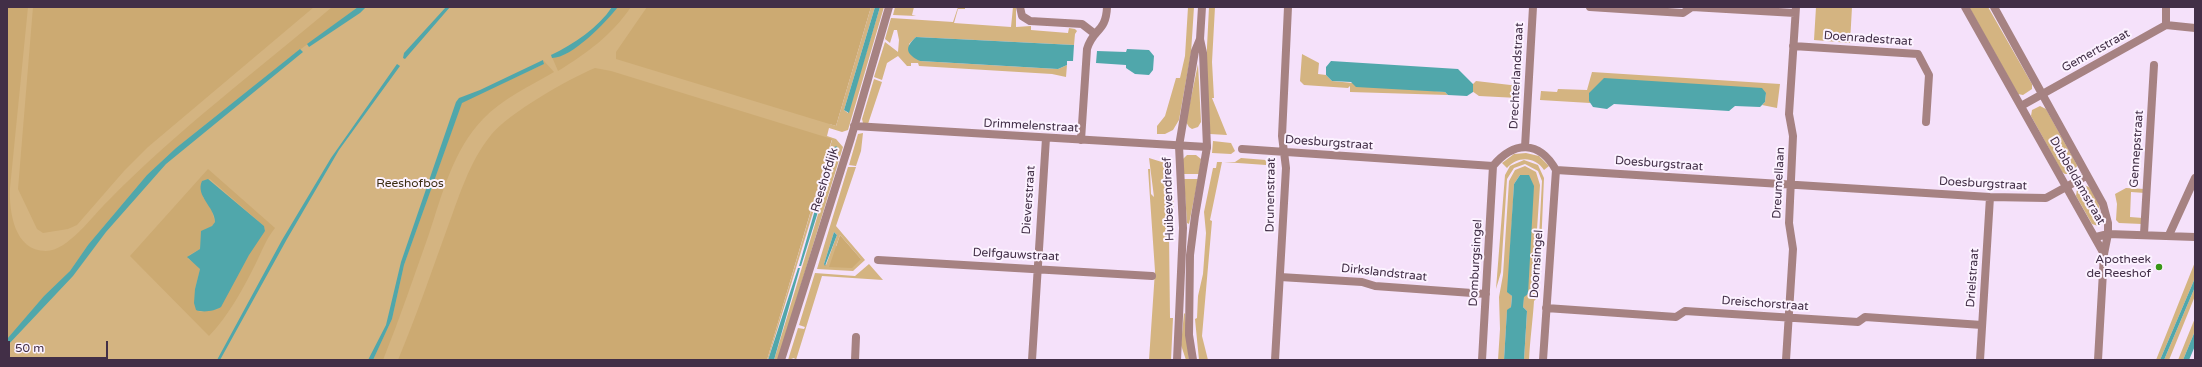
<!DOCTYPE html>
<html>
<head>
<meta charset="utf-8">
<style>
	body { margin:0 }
	#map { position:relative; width:2202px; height:367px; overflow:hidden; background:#f5e1fa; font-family:"Varela Round",sans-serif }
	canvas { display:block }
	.frame { position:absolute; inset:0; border:8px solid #422f47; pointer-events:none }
	.scale { position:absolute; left:8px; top:341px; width:100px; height:18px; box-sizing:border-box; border:2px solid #422f47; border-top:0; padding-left:5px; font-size:12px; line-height:14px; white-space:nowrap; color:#422f47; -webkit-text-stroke:3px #fcf2ff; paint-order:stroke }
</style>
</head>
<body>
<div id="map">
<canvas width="2202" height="367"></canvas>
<div class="frame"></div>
<div class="scale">50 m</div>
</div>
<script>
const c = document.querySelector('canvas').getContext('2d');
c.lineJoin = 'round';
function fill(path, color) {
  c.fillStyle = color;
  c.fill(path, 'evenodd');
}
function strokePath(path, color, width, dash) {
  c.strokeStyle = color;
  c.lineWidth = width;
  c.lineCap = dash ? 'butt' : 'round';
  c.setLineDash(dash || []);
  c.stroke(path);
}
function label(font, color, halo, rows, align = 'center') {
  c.font = font + ' "Varela Round",sans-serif';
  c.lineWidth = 4;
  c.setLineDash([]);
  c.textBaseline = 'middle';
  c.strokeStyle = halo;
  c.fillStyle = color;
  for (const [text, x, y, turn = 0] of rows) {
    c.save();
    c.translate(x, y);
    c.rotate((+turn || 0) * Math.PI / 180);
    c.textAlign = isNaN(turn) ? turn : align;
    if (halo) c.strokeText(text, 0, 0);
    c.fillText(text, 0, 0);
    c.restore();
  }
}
fill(new Path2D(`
	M7,7H864L830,124L836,126L871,7H875L844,110L848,113L880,7H884L848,130L842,132L829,128L827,136L836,139L843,147L778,360H774L838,148L834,147L832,150L768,360H767L832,140L826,138L761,360H7Z
	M895,7H914L912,15L916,16L893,15Z
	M958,7H965V9H958L954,23L1011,27L1013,7H1016V27L1031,26V30L1068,33L1069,28L1075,29L1077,31L1075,34L1074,45L916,37L909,44L920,61L1058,69L1067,65L1066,77L1052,74L919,66L918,63H911V66H907L898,56L887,63L882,80L874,77L885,42L898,52L899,40L897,30H894L890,43L885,39L891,18L953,22Z
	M1188,7H1194L1191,53L1179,120L1173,130L1165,134H1157V126L1165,116L1176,78H1180L1185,56Z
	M1209,7H1215L1212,62L1214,98H1212L1227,135L1210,134L1206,67Z
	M1816,7H1852L1850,43L1814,40Z
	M1969,7H1988L2032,84V89L2023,95L2018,94Z
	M1302,54L1319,63L1318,74L1326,75L1332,81L1445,92L1448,95L1350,92V86L1348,88L1304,85L1300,81Z
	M1198,64L1201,122L1198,127L1192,129L1189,127L1186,122Z
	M1592,72L1780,84L1777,108L1762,105L1765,102L1766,93L1590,92V103L1540,100L1541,91L1557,92L1558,89L1587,90Z
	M874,79L882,82L868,124L863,123L862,119Z
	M1476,81L1519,86L1518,98L1479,96L1472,91L1473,84Z
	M2040,106L2046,109L2077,165L2076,171L2070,174H2065L2062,172L2031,116L2032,110Z
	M863,133L861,151L856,166L849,165L858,134Z
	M1213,141L1231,143L1235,151L1231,154L1212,153Z
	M1526,153L1539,156L1549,166L1544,170C1535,156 1517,156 1507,168L1502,163L1514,154Z
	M1187,155H1196L1201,159L1199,174H1183V159Z
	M1149,158L1165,163L1171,176L1174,209L1169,232L1170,318H1173L1171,360H1149L1155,271L1148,169H1150L1151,194L1154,197Z
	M1241,158L1266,160V165L1224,162H1235Z
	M1524,160L1538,165L1544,178L1539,294L1537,274L1542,181L1538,171L1525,164L1514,168L1507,179L1501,272L1496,289L1505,175L1510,166Z
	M1217,162H1222L1210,220L1212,221L1202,336L1208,360H1199L1195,319L1197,318L1198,296L1203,274L1206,233L1204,212L1213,168H1216Z
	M1525,166L1536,172L1540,185L1534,274L1536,299L1534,301C1533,318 1530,340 1529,360H1524L1527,311L1523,307L1529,175H1520L1514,184L1508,292L1512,296L1511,307L1507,311L1504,360H1498L1500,329L1499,297L1503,275L1509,181L1515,170Z
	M848,167H856L836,226L865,260L853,271L817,269ZM834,232L837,235L826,265L824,264ZM840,235L861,259L836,246Z
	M1184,179H1198L1189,224L1187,223Z
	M2084,185L2089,187L2098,201L2102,221L2098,226L2092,224L2076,196L2077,189Z
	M2126,188L2145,189V193L2131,192L2130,217L2143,218L2142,224L2119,223L2116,220L2117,204L2115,194Z
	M2195,262V278L2160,360H2156Z
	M869,264L883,280L822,276L796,360L794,358L788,360L798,328L804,329L805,327L799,325L815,273L855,276Z
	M2195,287V296L2169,360H2164Z
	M1184,313L1185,314L1189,360H1186L1181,345Z
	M2195,318V331L2183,360H2178Z`), '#d4b481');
fill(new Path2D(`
	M7,7H28L10,188C9,211 14,251 46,251C68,251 93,215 108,201C177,130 257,71 332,7H358L290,57L176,148L147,175L88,245L70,271L44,296L7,339Z
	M33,7H314L148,147L124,171L77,225L68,229L43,233L37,229L18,189Z
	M618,7H631C611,36 587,53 558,71L552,57C568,61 607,20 618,7Z
	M647,7H871L836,126L616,59V52Z
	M544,61L554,72C530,86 502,99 483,119C453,150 442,195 429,234C414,276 400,318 383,360H373L392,319L404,265L462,102L544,64Z
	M595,68L611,71L832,139L767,360H398C416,317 431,273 447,229C459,197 469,162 491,135C509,113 568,79 595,68Z
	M208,169L275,228C266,239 262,251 256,263C243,289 229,315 209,336L130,256ZM210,179L264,226L265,231L257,240L218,309L201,312L198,311L195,289L200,269L196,264L188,259L189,255L200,249L201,232L212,226L215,222L211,208L203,197L202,181Z
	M840,235L861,259L852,268L829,267Z`), '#ccaa72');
fill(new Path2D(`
	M358,7H366L360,13L309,47L307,44Z
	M446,7H450L405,59L403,58L404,53Z
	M612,7H618C606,22 572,58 552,58L551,55C574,44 598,28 612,7Z
	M875,7H880L849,113L844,110Z
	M916,37L1074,45L1073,61H1067V65L1058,69L920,61C906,54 904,48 916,37Z
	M300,49L303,52L166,164L106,232L73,276L7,346V339L44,296L70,271L88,245L147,175L176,148Z
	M1127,49L1149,50L1154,56L1153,70L1149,75L1135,74L1126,68V65L1096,63L1097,51L1126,52Z
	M543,60L544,64L462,103L404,265L392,319L373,360H368L386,325L401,262L456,102L459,98L480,90Z
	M1331,61L1458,69L1473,84V92L1467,96L1448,95L1445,92L1356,87L1351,82L1332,81L1326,75V67Z
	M397,64L400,66L339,150L287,239L220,360H217L282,240L331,158Z
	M1604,78L1762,88L1766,93L1765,102L1760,107L1735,106L1729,111L1614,104L1607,109L1593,107L1589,101V93Z
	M836,146L838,148L801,266H799L832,150Z
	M1520,175H1529L1534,186L1528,294L1524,297L1523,307L1527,311L1524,360H1504L1507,310L1511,307L1512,296L1507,292L1514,184Z
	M208,179L264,226L265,231L249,255L221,307C215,311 203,313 196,310L194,303L195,289L200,269L187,257L200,249L201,231L212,226L215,222C215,207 195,196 202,181Z
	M834,232L837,235L825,266L824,264Z
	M798,268H800L774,360H768Z
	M2195,278V287L2164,360H2160Z
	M2195,331V346L2189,360H2183Z`), '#50a7ab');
strokePath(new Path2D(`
	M1020,7L1022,16L1030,21L1082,24L1095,34
	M1590,7L1683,13L1692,7L1795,13
	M1965,7L2104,254
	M1994,7L2103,204L2108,223V234L2104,254L2098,360
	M2166,25L2195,28
	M1793,46L1918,54L1929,75L1926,122
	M2021,106L2166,25V7
	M854,126L1207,147
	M1081,140L1087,49C1093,28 1106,33 1107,7
	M1525,147L1533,7
	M1242,149L1493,166C1514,141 1539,140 1556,170L1990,197L2046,198L2086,176
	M2144,234L2154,65
	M2169,235L2195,178
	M2096,237L2108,234L2195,237
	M878,260L1152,276
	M1280,277L1362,282L1375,286L1486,294
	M1546,308L1676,317L1685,311L1858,322L1865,317L1982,325
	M781,360L851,138L889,7
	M855,360L856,337
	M1032,360L1046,138
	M1275,360L1286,168L1282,136L1288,7
	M1482,360L1493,166
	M1543,360L1556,170
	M1786,360L1793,249L1789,223L1793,136L1789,114L1796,7
	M1980,360L1990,197`), '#a68282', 8);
strokePath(new Path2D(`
	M1177,360L1183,228L1179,146L1195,51L1200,39
	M1193,360L1189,335L1190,255L1195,216L1207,147L1203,53L1200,39L1202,7`), '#a68282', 8);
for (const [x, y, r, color] of [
	[2159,267,4,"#389615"]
]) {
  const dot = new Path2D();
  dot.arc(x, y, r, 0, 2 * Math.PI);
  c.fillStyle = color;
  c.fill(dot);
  strokePath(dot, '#fcf2ff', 1.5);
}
label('12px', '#422f47', '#fcf2ff', [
	["Doenradestraat",1868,39,4],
	["Gemertstraat",2096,51,-29],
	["Drechterlandstraat",1517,76,-87],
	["Drimmelenstraat",1031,126,3],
	["Doesburgstraat",1329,143,4],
	["Gennepstraat",2137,149,-86],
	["Doesburgstraat",1659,164,4],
	["Reeshofdijk",825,180,-73],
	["Dubbeldamstraat",2077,181,60],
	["Dreumellaan",1779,183,-87],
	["Doesburgstraat",1983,184,3],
	["Drunenstraat",1271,195,-89],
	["Huibevendreef",1169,199,-92],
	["Dieverstraat",1029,200,-86],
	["Delfgauwstraat",1016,255,3],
	["Domburgsingel",1476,263,-87],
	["Doornsingel",1537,264,-86],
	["Dirkslandstraat",1384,273,6],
	["Drielstraat",1973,278,-86],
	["Dreischorstraat",1765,304,4]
]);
label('12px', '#3c2d13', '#fcf2ff', [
	["Reeshofbos",410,184]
]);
label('12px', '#422f47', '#fcf2ff', [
	["Apotheek",2151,260],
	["de Reeshof",2151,274]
], 'right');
</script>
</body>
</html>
